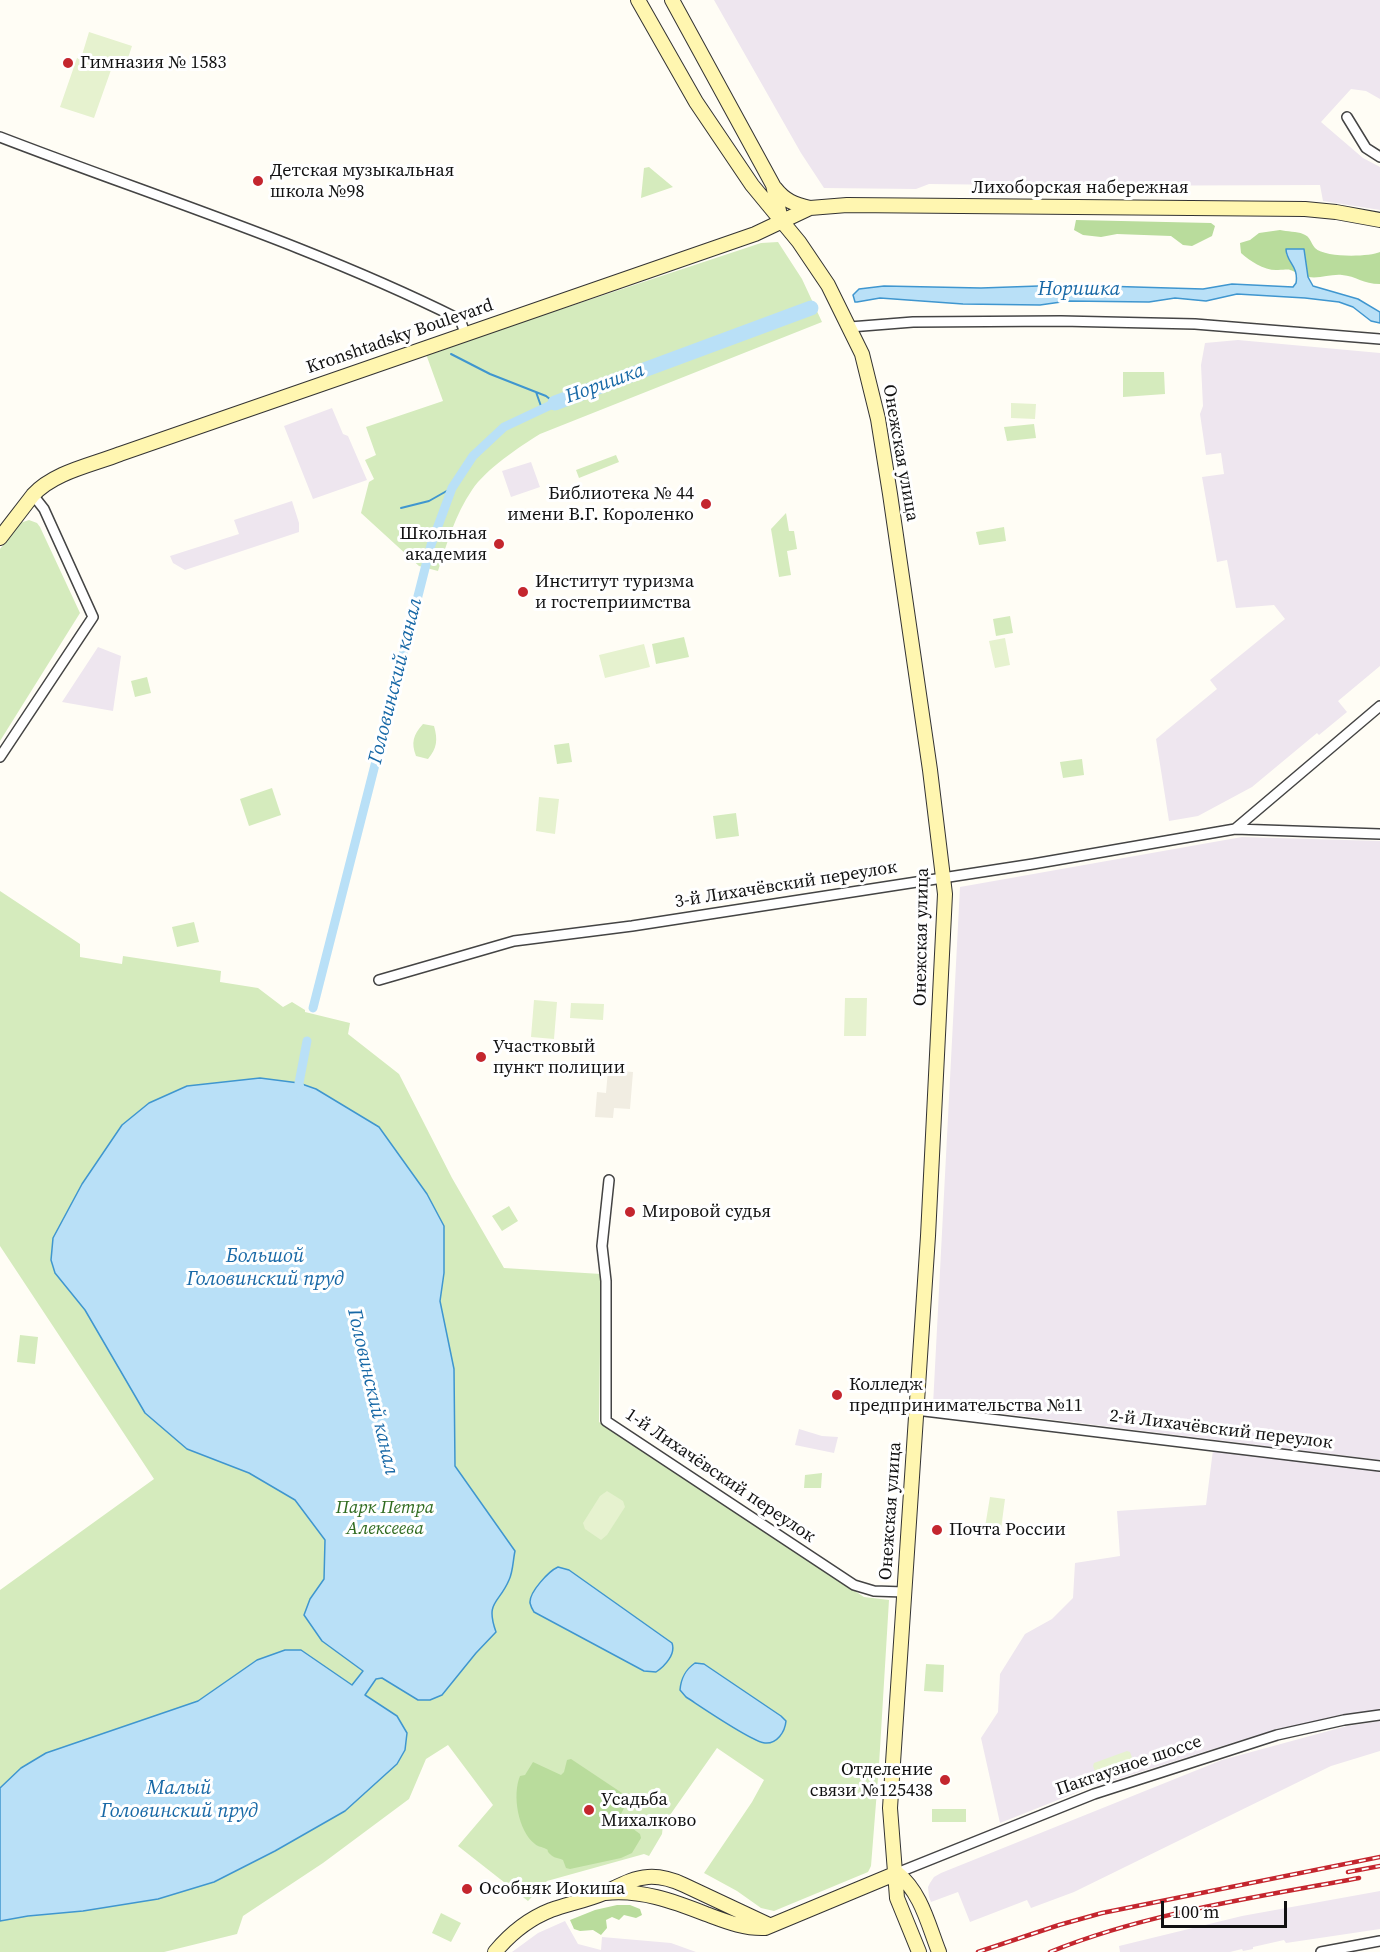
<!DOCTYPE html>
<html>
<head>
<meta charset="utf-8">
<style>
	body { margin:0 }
	#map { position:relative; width:1380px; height:1952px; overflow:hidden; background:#fffdf5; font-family:"Source Serif 4",serif }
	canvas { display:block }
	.scale { position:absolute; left:1161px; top:1901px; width:126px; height:27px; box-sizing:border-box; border:3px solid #111; border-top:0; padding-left:8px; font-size:18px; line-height:21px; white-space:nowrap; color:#111; -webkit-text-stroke:4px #fff; paint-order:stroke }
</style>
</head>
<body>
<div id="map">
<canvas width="1380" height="1952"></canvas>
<div class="scale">100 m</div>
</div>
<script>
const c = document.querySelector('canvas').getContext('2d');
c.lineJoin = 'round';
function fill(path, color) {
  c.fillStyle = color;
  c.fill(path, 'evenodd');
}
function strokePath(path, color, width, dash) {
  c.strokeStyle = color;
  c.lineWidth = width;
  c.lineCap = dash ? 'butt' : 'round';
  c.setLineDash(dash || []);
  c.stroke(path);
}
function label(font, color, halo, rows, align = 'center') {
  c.font = font + ' "Source Serif 4",serif';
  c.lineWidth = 6;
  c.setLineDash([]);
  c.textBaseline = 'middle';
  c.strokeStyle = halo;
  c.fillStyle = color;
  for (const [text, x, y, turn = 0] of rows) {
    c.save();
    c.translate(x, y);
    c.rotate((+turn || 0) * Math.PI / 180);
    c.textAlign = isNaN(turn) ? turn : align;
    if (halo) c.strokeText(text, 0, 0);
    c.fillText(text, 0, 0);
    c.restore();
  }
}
fill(new Path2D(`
	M714,0H1380V99L1366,91L1351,89L1321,122L1363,158L1380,167V210L1323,201L1320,185L1054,186L1053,193L1013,185L929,184L916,189L824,188L801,153Z
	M1238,340L1380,353V666L1338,701L1347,712L1319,735L1317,733L1252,787L1198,816L1169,821L1156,739L1217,689L1210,680L1285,619L1274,605L1236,608L1227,560L1217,562L1202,477L1224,474L1221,453L1206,455L1200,414L1203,406L1201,365L1205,343Z
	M332,408L343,434L348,436L367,480L313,499L284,426Z
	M531,462L540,487L511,497L502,471Z
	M292,501L299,523V532L185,570L173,563L170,556L239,534L234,520Z
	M98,647L121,656L113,711L62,702Z
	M1242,837L1380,841V1460L933,1405L960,887Z
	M799,1429L822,1436L838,1437L834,1453L795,1445Z
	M1213,1450L1380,1471V1711L1277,1729L1083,1790L1000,1823L981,1738L998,1712L1000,1674L1025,1634L1052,1619L1073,1598L1075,1563L1120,1556L1117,1511L1206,1505Z
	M1380,1721V1751L1331,1766L1074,1892L1031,1908L1027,1900L970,1922L958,1892L931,1902L929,1897L928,1887L930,1883L934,1877L941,1873L1222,1760L1310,1736L1347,1726Z
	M1380,1891V1929L1286,1943L1284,1940L1253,1947V1949L1243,1951L1242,1949L1230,1952H1120L1119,1946L1242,1916Z
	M565,1921L578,1944L601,1950L602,1937L671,1943L696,1952H512L538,1933Z`), '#eee6ef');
fill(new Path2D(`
	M649,167L673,187L641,198L644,168Z
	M778,242L802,279L822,322L540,434C519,447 486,469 472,490C455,515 447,543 438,571L419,566L361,513L369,482L374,479L365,460L376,455L366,427L443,401L426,354L761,243Z
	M1123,372H1164L1165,394L1123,397Z
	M1034,424L1036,438L1007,441L1004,427Z
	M616,455L619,462L579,478L576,470Z
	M786,513L789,531H794L797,549L787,551L791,575L779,577L771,529Z
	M29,520L37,523L40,527L80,613L0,741V549L20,523Z
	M1004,527L1006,541L979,545L976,532Z
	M1010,616L1013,633L996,636L993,619Z
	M684,637L689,657L656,664L652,644Z
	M147,677L151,693L135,697L131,681Z
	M423,724L434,726C438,740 437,748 428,759L416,756C411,743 413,735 423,724Z
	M569,743L572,762L557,764L554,745Z
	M1082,759L1084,775L1063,778L1060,762Z
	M272,788L281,815L249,826L240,799Z
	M736,813L739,836L716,839L713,816Z
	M0,891L80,944V957L122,964L123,956L221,971L220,982L258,988L283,1007L292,1002L305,1010V1012L350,1023L348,1034L399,1074L452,1178L504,1268L601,1274L599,1422L864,1597L889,1600L879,1765L871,1866L868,1872L774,1911L761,1908L737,1891L704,1873L752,1802L764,1780L717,1748L663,1825L662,1834L649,1856L644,1854L547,1881L528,1901L458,1846L493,1805L448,1745L426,1759L409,1799L323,1863L243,1916L237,1934L164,1952H0V1590L154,1479L0,1246Z
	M194,922L199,942L177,947L172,927Z
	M509,1206L518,1221L502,1231L492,1216Z
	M20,1335L38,1337L35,1364L17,1362Z
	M822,1473L821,1488H804L805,1475Z
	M926,1664L944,1665L943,1692L924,1691Z
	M932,1809H966V1822H932Z
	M441,1913L461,1923L451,1942L432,1933Z`), '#d5ebbd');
fill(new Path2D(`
	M1076,220L1211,223L1215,226L1212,236L1192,246L1183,245L1171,236L1117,234L1101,237L1083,235L1074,230Z
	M1280,230C1287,232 1297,231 1303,234C1311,237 1310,242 1315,248C1325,258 1369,257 1380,252V284C1363,284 1356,276 1342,275C1330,274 1320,279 1308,277L1303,249H1286V254L1297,273C1287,268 1288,270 1278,270C1265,271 1250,261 1241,253L1240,243L1250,240L1259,233Z
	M571,1759L625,1795L627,1802L620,1816L621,1820L640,1834L641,1838L632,1853L621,1858L570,1869L566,1868L563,1860C559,1858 553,1858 550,1854C545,1849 551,1851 544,1848C540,1846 538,1847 535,1844C518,1831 512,1795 520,1776L525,1775L533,1762L561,1775L564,1772L567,1760Z
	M617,1905H630L640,1909L642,1915L636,1918L624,1915L619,1920L612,1917L606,1920L607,1928L601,1935L593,1930L580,1931L574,1929L570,1920L595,1910Z`), '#b9dc9c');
fill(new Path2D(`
	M89,32L132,46L124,70L82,55Z
	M77,58L111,70L94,118L60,107Z
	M1011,403L1036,404L1035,419L1011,418Z
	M1005,638L1010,665L995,668L989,641Z
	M644,644L650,667L605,678L599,655Z
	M539,797L559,799L555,834L536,831Z
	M845,998H867L866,1036H844Z
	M534,1000L557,1002L554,1039L531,1037Z
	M571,1003L604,1004L603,1020L570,1018Z
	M607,1491L623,1501L625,1507L607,1535L601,1540L585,1529L583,1523L600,1496Z
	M990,1497L1005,1499L1001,1529L985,1527Z
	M1127,1751L1130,1752L1136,1769L1099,1782L1093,1766L1094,1763Z`), '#e6f2cf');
fill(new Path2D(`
	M608,1070L633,1072L630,1109L614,1108L613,1118L595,1117L597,1092L606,1093Z`), '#f1ede2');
const water = new Path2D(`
	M1286,249H1304L1308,277L1313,286L1358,299L1380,312V323L1371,321L1353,307L1339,302L1305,298L1237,294L1206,301L1175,298L1149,302L1068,301L1040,305L963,304L880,298L857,302H855L853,295L859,289L884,286L981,288L1068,285L1203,289L1232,284L1293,287L1296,283C1299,266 1286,262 1286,249Z
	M260,1078L299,1083L316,1089L379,1127L427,1194L444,1226V1273L440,1301L454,1369L455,1466L515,1551C513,1560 513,1572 509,1580C499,1604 485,1601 496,1632L476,1653L442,1695L430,1700H418L382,1678L376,1679L365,1695L397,1716L407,1733L405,1750L397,1764L345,1811L275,1851L214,1882L158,1899L83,1911L28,1916L0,1921V1788L21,1768L46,1753L198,1701L257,1660L285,1650H301L352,1685L363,1671L322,1641L304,1615L310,1599L324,1579L325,1540L295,1500L249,1473L187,1449L145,1413L85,1310L55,1273L51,1260L53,1238L82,1184L122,1125L149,1103L187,1086Z
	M558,1567L569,1570L672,1643C676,1654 665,1666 656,1672L644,1671L534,1612C532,1609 531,1607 530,1603C529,1592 549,1571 558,1567Z
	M695,1663L704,1664L781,1716L786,1721C785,1732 777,1744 765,1743C752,1742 700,1706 686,1697L680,1690C681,1678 685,1670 695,1663Z`);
fill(water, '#b9e0f7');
strokePath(water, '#3f96cf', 1.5);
strokePath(new Path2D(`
	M451,354L490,374L546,396L555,403
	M536,392L542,409
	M401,508L429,501L452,488`), '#3f96cf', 2);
strokePath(new Path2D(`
	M313,1008L431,545L452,488L473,456L504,427L555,403
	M301,1095L299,1083L307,1041`), '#b9e0f7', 9);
strokePath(new Path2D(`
	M555,403L811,308`), '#b9e0f7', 15);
const street = new Path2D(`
	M1347,117L1366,148L1380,157
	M0,137C153,196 310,245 457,318L461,322L465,333
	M850,327L913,322L1061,321L1195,324L1380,339
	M0,757L93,617L44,509L33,495
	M1235,829L1380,706
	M379,980L514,941L632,926L1033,864L1235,829L1380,834
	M609,1180L602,1246L606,1281V1421L854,1585L874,1591L904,1592
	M916,1410L1380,1466
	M897,1873L1094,1794L1277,1735L1344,1720L1380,1715
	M1321,1952L1380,1941`);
const secondary = new Path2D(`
	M638,0L696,102L752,185L799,242L828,285L862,354L878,419L890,494L930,770L945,894L928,1236L890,1808L897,1898L919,1952
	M672,0L773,185L780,215
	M775,188C785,201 794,204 810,208
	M0,538L33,495C54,472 92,465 120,454L755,234L810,208L847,205L1305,209L1336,212L1380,220
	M897,1873C921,1892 928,1924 939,1952
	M605,1893C640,1889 673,1901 706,1914C725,1921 744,1929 765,1928L897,1873
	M495,1952C510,1934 528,1919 551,1910C568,1904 587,1900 604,1893C619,1886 632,1878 648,1877C661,1876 673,1880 684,1885L767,1924`);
strokePath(street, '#444', 12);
strokePath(secondary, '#333', 16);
strokePath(street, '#fff', 9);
strokePath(secondary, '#fff6b0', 14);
const rail = new Path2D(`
	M1348,1872L1380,1866
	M978,1952L1059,1925L1102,1913L1380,1857
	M1050,1952C1146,1913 1258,1897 1359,1878`);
strokePath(rail, '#c4262e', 4.5);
strokePath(rail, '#fff', 2, [7]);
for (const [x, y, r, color] of [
	[68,63,6,"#c4262e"],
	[258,181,6,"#c4262e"],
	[706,504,6,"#c4262e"],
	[499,544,6,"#c4262e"],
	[523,592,6,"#c4262e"],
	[481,1057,6,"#c4262e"],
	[630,1212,6,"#c4262e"],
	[837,1395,6,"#c4262e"],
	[937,1530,6,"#c4262e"],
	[945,1780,6,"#c4262e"],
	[589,1810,6,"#c4262e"],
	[467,1889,6,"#c4262e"]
]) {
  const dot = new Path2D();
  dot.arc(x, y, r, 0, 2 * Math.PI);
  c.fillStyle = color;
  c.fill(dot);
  strokePath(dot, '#fff', 2);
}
label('18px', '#111', '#fff', [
	["Гимназия № 1583",80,63],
	["Детская музыкальная",270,171],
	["школа №98",270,192],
	["Библиотека № 44",694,494,"right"],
	["имени В.Г. Короленко",694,515,"right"],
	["Школьная",487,534,"right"],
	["академия",487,555,"right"],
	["Институт туризма",535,582],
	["и гостеприимства",535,603],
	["Участковый",493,1047],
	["пункт полиции",493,1068],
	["Мировой судья",642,1212],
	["Колледж",849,1385],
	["предпринимательства №11",849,1406],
	["Почта России",949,1530],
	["Отделение",933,1770,"right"],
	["связи №125438",933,1791,"right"],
	["Усадьба",601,1800],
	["Михалково",601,1821],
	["Особняк Иокиша",479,1889]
], 'left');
label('18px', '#111', '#fff', [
	["Лихоборская набережная",1080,188],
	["Kronshtadsky Boulevard",400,337,-19],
	["Онежская улица",900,453,80],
	["3-й Лихачёвский переулок",786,885,-9],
	["Онежская улица",922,937,-89],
	["2-й Лихачёвский переулок",1221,1430,7],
	["1-й Лихачёвский переулок",720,1476,34],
	["Онежская улица",891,1511,-86],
	["Пакгаузное шоссе",1129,1766,-19]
]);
label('italic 18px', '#2f6b1f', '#fff', [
	["Парк Петра",385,1508],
	["Алексеева",385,1529]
]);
label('italic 20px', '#1768a6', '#fff', [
	["Норишка",1079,290],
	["Норишка",605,384,-20],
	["Головинский канал",396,681,-76],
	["Большой",265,1257],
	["Головинский пруд",265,1280],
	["Головинский канал",372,1392,77],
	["Малый",179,1789],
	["Головинский пруд",179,1812]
]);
</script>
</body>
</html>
